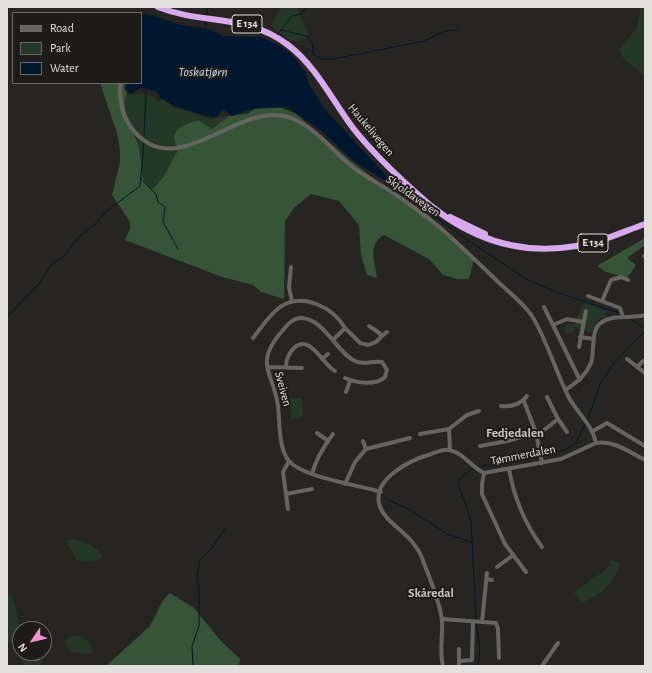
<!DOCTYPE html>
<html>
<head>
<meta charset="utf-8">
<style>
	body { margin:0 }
	#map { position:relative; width:652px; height:673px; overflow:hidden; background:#272521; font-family:"Alegreya Sans",sans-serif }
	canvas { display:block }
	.frame { position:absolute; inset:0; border:8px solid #e1e0dd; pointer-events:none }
	.legend { position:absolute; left:12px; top:12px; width:130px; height:72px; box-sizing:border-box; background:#1e1b18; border:1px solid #6c6a67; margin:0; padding:5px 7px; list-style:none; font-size:12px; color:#e1e0dd }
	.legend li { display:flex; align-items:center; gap:8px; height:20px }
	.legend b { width:20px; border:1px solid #6c6a67 }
	.north { position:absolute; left:12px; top:621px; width:40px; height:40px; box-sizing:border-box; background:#1e1b18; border:1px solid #6c6a67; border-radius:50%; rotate:235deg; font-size:11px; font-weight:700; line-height:16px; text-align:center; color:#e1e0dd }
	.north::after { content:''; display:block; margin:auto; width:14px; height:18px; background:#f591d2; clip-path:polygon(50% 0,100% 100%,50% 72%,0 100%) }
</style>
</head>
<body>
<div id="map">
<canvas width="652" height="673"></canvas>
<div class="frame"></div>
<ul class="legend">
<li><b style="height:5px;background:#66645f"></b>Road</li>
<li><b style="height:11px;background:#243825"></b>Park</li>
<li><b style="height:11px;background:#001730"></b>Water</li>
</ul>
<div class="north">N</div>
</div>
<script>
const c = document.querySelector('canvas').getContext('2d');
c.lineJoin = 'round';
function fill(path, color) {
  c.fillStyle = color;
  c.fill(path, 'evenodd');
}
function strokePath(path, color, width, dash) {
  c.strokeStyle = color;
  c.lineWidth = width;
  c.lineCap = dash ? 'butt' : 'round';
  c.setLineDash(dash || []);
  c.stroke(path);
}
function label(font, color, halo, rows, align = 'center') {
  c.font = font + ' "Alegreya Sans",sans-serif';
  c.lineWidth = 4;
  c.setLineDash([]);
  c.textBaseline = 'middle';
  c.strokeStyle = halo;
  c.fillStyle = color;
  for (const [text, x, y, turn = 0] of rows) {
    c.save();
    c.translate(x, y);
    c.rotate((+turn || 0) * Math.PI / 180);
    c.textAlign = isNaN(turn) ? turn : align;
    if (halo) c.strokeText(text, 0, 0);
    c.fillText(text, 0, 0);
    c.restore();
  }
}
fill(new Path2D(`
	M282,7H296L308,33C300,52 281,34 271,26L278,12Z
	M641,7H645V76L624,59L619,50L637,28Z
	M127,93L130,95L147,93L159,101L166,100L173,108L189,111L208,119L229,116L212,129L209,128L203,122C195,122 175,124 174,136C174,141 177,147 177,152L164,176L154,188L151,189C138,179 143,162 140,148C136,132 118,109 127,93Z
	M584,302L606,311V317L598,320L592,333L575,327L573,332L566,334L564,327L569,323L574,324Z
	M302,398L303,417L291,419L290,399Z
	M75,539C85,543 101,547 103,558L93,562L77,560L66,541Z
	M611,560L620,564C611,588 604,591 582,603L574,592L607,569Z
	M7,595L12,596L17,614L20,653H44V647H47L40,666H24L14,644L7,641Z
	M75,635C85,637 91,642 93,652L87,654L70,652L65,643L68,638Z`), '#243825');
fill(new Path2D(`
	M100,83H125L124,88L127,93C119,109 135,132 139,147C143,161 138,179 151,189L154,188L164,176L177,152C177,147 174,141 174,136C175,127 192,121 200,121L212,129L229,116L247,114L257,108L280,107L296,114L352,162L423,216L474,259L469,279H458L443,275L429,259L384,235C367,244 375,263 377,278L367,275L361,255L359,225L339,201L311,194L294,208L285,221L284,299L261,292L253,285L222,277L125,240L130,229V222L112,195L120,162V149L117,133Z
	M645,238V245L627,258L636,265L627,278L606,272L597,266Z
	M170,593L194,608L220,640L240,659L239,666H106L149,627C157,616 159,602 170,593Z`), '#365538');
fill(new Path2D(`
	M142,14L151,15L181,25L208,29L223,36L261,37L282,47L290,53L305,71L309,84L324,108L391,181L390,184L355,162L319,129L287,107L252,109L232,116L222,109L220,114L214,118C200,114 187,110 174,106C170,104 166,100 161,99L156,91L141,88L134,91L133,94L129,93L126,89V83H141V16Z`), '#001730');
strokePath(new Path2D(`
	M207,7V16
	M206,29V22
	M281,30L307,36L313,44V54L322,59H333L424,41L445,31L457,30
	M277,35L292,16L301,14L306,7
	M144,136L146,89
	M141,179L156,194L158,202L165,207L163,222L178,249
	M390,184L393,189L403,193L467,240L528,280L564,295L620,313
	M7,317L38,285L52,264L64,256L80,236L95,224L104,213L140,186L144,141
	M630,318L645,329
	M587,421L601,382L616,361L645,331
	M542,453C553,453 570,451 576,442C580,436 582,429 585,424
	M478,467L539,453
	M473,469C466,472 460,477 458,485L471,520L476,620
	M385,498L410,510
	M413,512L447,534L471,542
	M476,623L480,648L478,666
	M193,666L192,646L199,626V589L197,576L200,560L212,548L225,528`), '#001730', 1);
strokePath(new Path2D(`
	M120,83C119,101 122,117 134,131C178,184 240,98 291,118C317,128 334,153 355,169C373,181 392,191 409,204C440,225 467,252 494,278C506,290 522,301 532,316C546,338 556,372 568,396C577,413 592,424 596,443
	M644,256H645
	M291,267L289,287L292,302
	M588,296L620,308L623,317
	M602,301L611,280L621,277L628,280
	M544,307L580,380
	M553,325L567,319L583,322
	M345,328L360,343L368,345L376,342L382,336L378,332L369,326
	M382,336L387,332
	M580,337L594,339
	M253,338C261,328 269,315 280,307C302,292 333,307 345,328L333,340
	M579,347L586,311
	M322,359L328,354
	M627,359L645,373
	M267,367L302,368
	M286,367C286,360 289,353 294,348C310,333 323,365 335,371
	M637,367L643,361
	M345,378C356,383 376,386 385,377L387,370L382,362C373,360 365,366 355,361C337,353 324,319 302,318C293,318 288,324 283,330C253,364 273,371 278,406C280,422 278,448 289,461C304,478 359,485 381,492
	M565,390C577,383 586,375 591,363C595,351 590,329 602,322C614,314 632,319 645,315
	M346,392L350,381
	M524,401L536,433L542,463
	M501,406C511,407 521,404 527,396
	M558,419L567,432
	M449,429L450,450
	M593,431L607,423L645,446
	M317,433L327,440
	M420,434L449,429L467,415L479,411
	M363,441L366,449
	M480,446L507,441L543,431L558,419L547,397
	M509,469C514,497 525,524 542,547
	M484,473L482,484V494L505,544L526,572
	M312,474C316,459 324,446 333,434
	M345,484L355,462L366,449L410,438
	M286,494L312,489
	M288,509L283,472L289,461
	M497,567L512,556
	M486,579L492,580
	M442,619L496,623L498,629L499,658
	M482,622L487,573
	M459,649V666
	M460,661L472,660L473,622
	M443,666C439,651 443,636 442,621C441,604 428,574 422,558C413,534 386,524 380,507C370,479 411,460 431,454C437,452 443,449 449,450C463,452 472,468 484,473L561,459L596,443C614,440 629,452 645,460
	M542,666L558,643`), '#66645f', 4);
strokePath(new Path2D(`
	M158,7C203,25 246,13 288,45C316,66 332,100 353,128C371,151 392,171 414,191C459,234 512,257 576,246C600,243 622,232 645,224
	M450,217L485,234`), '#d8a9ee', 6);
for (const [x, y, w] of [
	[247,24,30],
	[593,243,30]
]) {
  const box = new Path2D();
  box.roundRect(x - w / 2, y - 9, w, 18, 3);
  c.fillStyle = '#1e1b18';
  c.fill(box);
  strokePath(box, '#e1e0dd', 1);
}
label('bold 11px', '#e1e0dd', null, [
	["E 134",247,24],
	["E 134",593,243]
]);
label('12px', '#e1e0dd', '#1e1b18', [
	["Haukelivegen",371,130,50],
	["Skjoldavegen",413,196,35],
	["Sveiven",283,389,75],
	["Tømmerdalen",523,455,-11]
]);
label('italic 13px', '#cbdff4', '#1e1b18', [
	["Toskatjørn",203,72]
]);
label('bold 13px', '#c8c5c0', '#1e1b18', [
	["Fedjedalen",515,433],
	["Skåredal",431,593]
]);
</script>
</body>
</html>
